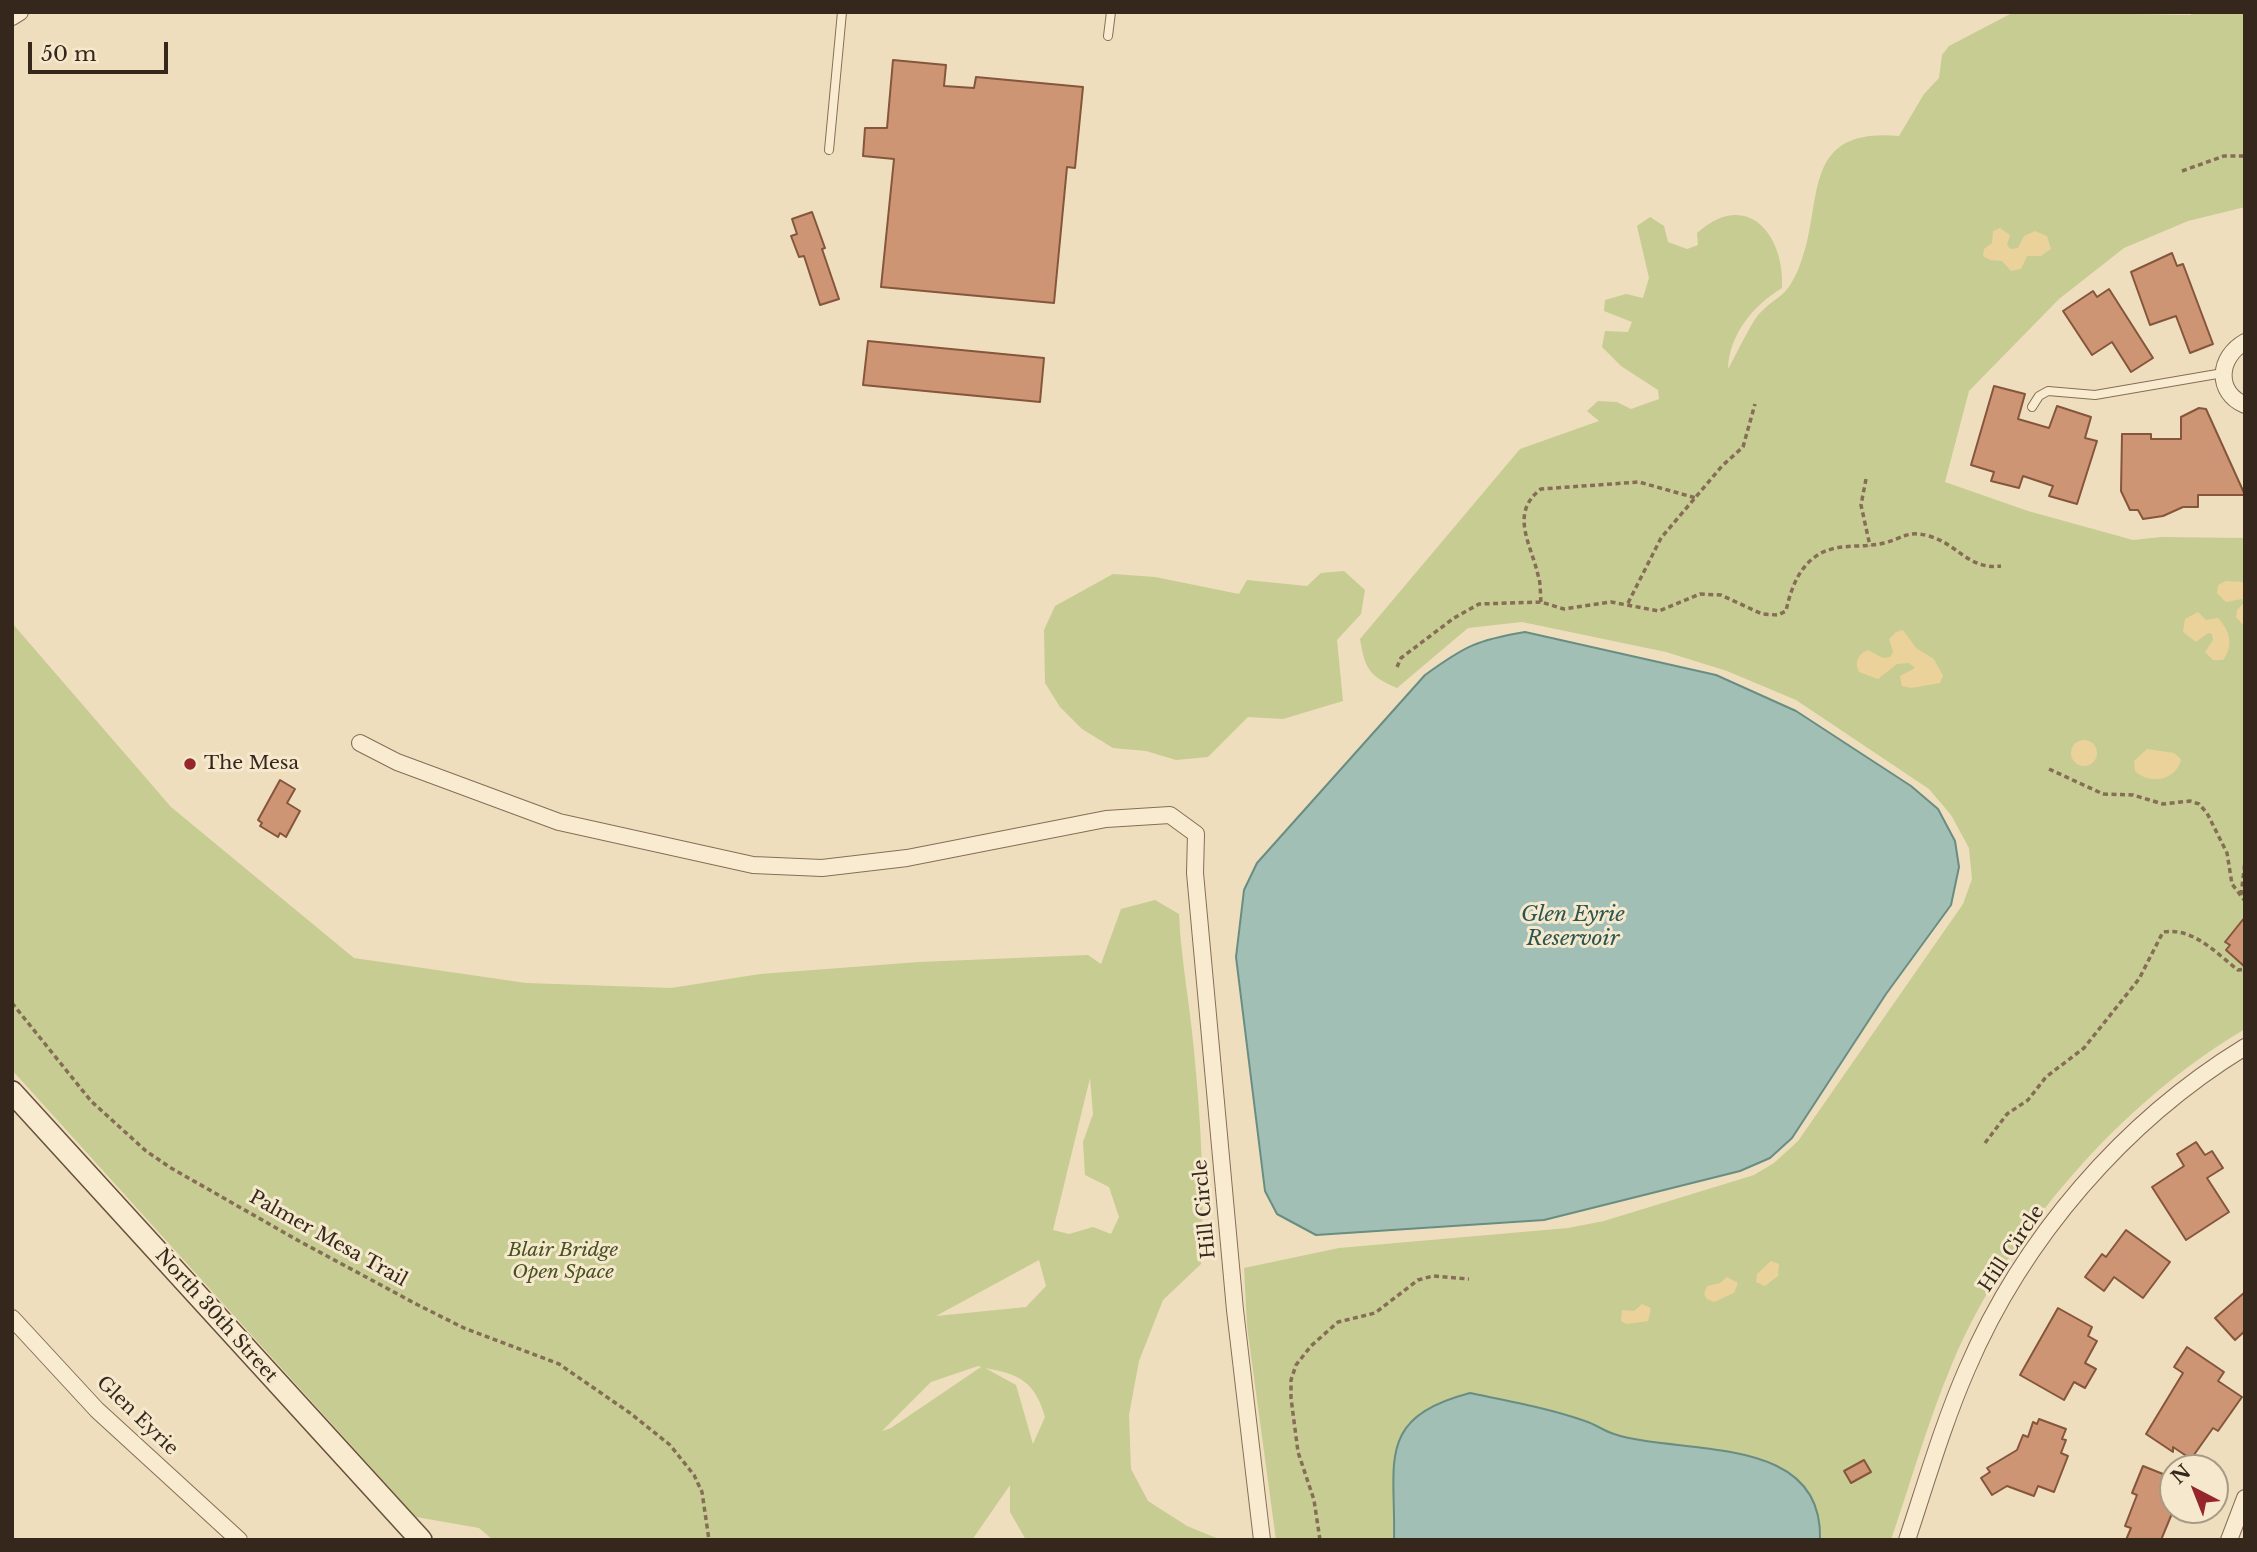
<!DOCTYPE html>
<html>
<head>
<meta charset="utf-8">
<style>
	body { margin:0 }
	#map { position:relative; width:2257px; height:1552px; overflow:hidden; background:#eedebd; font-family:"Libre Baskerville",serif }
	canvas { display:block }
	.frame { position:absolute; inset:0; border:14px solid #35271b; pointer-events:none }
	.north { position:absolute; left:2159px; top:1454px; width:70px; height:70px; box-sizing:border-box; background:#f5e8cd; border:2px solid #a89b86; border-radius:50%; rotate:318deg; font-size:19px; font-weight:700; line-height:28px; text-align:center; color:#35271b }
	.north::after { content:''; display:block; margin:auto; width:24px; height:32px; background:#95262b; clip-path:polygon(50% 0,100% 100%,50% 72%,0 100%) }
	.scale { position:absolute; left:28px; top:42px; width:140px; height:32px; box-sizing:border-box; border:4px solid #35271b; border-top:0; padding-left:9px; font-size:21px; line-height:24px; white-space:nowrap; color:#35271b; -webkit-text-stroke:5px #f5e8cd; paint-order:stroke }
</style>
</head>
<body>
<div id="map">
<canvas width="2257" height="1552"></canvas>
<div class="frame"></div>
<div class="north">N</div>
<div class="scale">50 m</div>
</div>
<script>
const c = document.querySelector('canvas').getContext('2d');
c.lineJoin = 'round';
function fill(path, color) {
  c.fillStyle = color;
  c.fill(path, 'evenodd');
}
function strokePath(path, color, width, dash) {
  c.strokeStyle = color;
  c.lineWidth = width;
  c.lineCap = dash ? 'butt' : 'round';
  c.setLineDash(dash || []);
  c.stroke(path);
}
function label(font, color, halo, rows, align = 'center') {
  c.font = font + ' "Libre Baskerville",serif';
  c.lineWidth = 6;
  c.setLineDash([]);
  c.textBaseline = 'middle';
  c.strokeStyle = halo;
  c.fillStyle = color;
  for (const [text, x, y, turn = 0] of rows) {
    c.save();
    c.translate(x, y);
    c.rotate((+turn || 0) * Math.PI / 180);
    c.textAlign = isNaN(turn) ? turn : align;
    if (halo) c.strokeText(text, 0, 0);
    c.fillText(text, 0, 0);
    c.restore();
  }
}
fill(new Path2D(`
	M2014,12L2191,15V12H2245V207L2188,221L2124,248L2059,299L1969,391L1945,482L2028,511L2133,540L2161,537L2245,538V1029C2122,1101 2007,1233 1952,1364C1928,1421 1911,1481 1891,1540H1276L1247,1326L1244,1268L1339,1248L1568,1228L1604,1221L1754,1175L1774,1163L1798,1141L1963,904L1972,879L1969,848L1951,815L1929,789L1796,700L1727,671L1666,652L1522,622L1468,628L1397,688C1369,676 1365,669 1360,639L1520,449L1599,421L1587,411L1598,401L1617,402L1631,409L1659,399L1658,390L1621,366L1602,347L1605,331L1628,332L1632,322L1604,311L1605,300L1626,294L1643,298L1649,278L1637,226L1650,217L1664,226L1668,242L1687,249L1698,245L1697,233C1747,188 1785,235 1782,288C1754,305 1729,334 1728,369C1735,357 1753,319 1760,313C1780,293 1785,299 1798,270C1826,207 1796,127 1899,136L1924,94L1939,78L1942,55L1949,46Z
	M1344,571L1365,590L1361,614L1337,640L1343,701L1283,719L1248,717L1208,757L1176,760L1146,751L1113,748L1082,729L1060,707L1045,683L1044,630L1055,606L1113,574L1155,577L1239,594L1247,580L1307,586L1321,573Z
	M12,623L171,807L354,958L526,983L671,988L760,974L919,962L1088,955L1101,964L1121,909L1155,900L1179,914C1181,960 1190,1005 1194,1051C1201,1122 1205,1193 1201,1264L1163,1300L1139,1361L1129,1415L1131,1469L1148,1501L1187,1526L1221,1540H1026L1010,1512V1485L972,1540H493L479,1528L416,1517L12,1070ZM1090,1078L1093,1114L1083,1142L1085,1175L1109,1187L1119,1217L1111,1234L1093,1227L1069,1234L1053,1230ZM1039,1260L1046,1286L1026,1307L936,1316ZM978,1366L981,1367L891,1428L882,1431L931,1382ZM985,1368C1020,1374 1035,1382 1045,1417L1033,1444L1016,1385Z`), '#c7cc92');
fill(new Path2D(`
	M2000,228L2010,235L2007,245L2011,249L2018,248L2024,236L2035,231L2047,236L2051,249L2041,256H2027L2021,269L2011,271L2002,261L1990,260L1983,256L1984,249L1992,243L1993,231Z
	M2226,581L2245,582V627L2236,617L2237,610L2244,603L2242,599L2226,602L2217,593L2218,585Z
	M2198,612L2206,620L2218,618C2230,631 2234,645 2223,660H2213L2205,652L2213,640L2212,634L2208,633L2196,642L2183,632L2185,619Z
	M1903,630L1916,648L1934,659L1943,676L1940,683L1911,688L1902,686L1900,676L1915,668L1909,663L1897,664L1878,679L1859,672C1854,663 1858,653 1868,650L1883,658L1890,657L1893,652L1889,639L1896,632Z
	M2071 753a13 13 0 1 1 26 0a13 13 0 1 1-26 0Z
	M2147,749L2174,753L2181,759C2177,781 2149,785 2135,771L2134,761Z
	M1771,1261L1779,1264L1778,1276L1765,1286L1756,1282L1757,1274Z
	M1727,1277L1738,1283L1734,1293L1714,1302L1707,1299L1704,1294L1707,1286L1720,1283Z
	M1642,1304L1651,1308L1648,1321L1627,1324L1621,1321L1622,1310L1634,1311Z`), '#ebd29a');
const water = new Path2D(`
	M1525,632L1716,675L1796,711L1911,786L1938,809L1955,841L1959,867L1951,905L1886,994L1792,1138L1770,1158L1740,1171L1544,1220L1316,1235L1277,1214L1265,1191L1236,957L1244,890L1257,863L1425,675C1465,646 1477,640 1525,632Z
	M1470,1393C1508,1401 1548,1408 1585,1421C1595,1424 1604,1431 1614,1434C1681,1456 1824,1432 1820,1540H1394C1396,1462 1375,1418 1470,1393Z`);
fill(water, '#a1bfb5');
strokePath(water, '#698d82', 2);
const building = new Path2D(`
	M893,60L946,65L944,86L974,88L976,77L1083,87L1075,168L1067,167L1054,303L881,287L894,159L863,156L865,128H887Z
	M812,212L825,248L822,249L839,299L820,305L804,256L799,257L791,236L797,234L792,219Z
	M2172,253L2177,266L2183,264L2213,344L2190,353L2176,316L2150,325L2131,272Z
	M2109,289L2153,358L2131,372L2112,342L2092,355L2063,311L2093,291L2097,297Z
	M868,341L1044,358L1040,402L863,385Z
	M1994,386L2025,394L2018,419L2049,428L2057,406L2091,417L2085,438L2097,441L2077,504L2049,496L2053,486L2023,476L2019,488L1991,481L1994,472L1971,465Z
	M2199,408L2206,409L2245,495H2198V507H2183L2163,516L2143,519L2138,510H2130L2121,491L2122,434H2151V439H2181V417Z
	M280,780L295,789L287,803L300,811L286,837L280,833L278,837L260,826L262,823L258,820Z
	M2245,917V967L2226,950L2230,945L2225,942Z
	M2196,1142L2205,1155L2212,1151L2223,1168L2207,1178L2229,1212L2186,1240L2152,1187L2184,1166L2177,1154Z
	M2126,1230L2170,1262L2143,1298L2114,1277L2104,1291L2085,1277L2102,1254L2106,1257Z
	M2245,1292V1331L2235,1340L2215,1318Z
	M2058,1308L2092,1327L2088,1336L2097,1341L2085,1363L2096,1369L2085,1388L2074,1382L2064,1400L2020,1375Z
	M2187,1347L2224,1372L2218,1381L2242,1397L2218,1431L2213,1428L2191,1459L2173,1447V1452L2146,1434L2183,1373L2174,1367Z
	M2039,1419L2066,1429L2062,1439L2066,1440L2061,1453L2068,1456L2054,1492L2038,1486L2034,1496L2007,1486L1992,1495L1981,1478L1990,1472L1987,1468L2017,1450L2023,1435L2028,1437L2033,1422L2037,1424Z
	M1864,1460L1871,1472L1851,1483L1844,1471Z
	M2143,1466L2173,1478V1511L2161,1540H2126L2131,1528L2125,1526L2137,1495L2132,1493Z`);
fill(building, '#cd9573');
strokePath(building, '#85563c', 2);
const service = new Path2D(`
	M1108,36L1111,12
	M829,150L842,12
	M2032,407L2039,396L2048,391L2095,395L2223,373`);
const minor = new Path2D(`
	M12,17L20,12
	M2245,342C2218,357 2215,392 2245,405
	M360,743L397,762L559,822L753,865L822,868L907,858L1106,819L1170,815L1196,834L1195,873L1235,1310L1262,1540
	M12,1318L97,1410L239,1540
	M1907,1540C1926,1483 1943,1424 1967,1369C2023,1238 2124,1121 2245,1047
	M2229,1540L2245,1498`);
const secondary = new Path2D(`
	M12,1092L421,1540`);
strokePath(service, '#866e56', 10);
strokePath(minor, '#866e56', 18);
strokePath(secondary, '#684f3a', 24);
strokePath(new Path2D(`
	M2182,171L2224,156H2245
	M1866,479L1861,505L1870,546
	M1541,602C1540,593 1541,583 1538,575C1531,544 1509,513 1541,489L1639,482L1696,498
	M1628,603L1661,538L1722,466L1743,447L1755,404
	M1397,667L1401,658L1454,618L1479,604L1541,602L1564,609L1611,602L1659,611L1700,594L1721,595L1762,614L1778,615L1786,611C1792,583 1804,554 1836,548C1851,545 1868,547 1884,543C1904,538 1907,530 1929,536C1958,544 1968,570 2001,566
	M2049,769L2103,794L2133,795L2163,804L2190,801L2199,804L2207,813L2227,853L2232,884L2245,901
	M2241,895L2245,862
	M12,1003L91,1101L146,1151L171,1168L299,1241L418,1305L464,1328L559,1364L630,1413L670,1445L694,1475L702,1492L709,1540
	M1985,1143L2007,1114L2028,1100L2046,1077L2084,1048L2139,979L2163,932C2193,927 2216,953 2238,970L2245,969
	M1320,1540L1314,1500L1298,1452L1291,1398V1380L1296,1365L1311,1346L1338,1322L1375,1313L1418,1280L1433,1276L1469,1279`), '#866e56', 3.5, [5, 3.5]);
strokePath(service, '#f9ebd0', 8);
strokePath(minor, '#f9ebd0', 16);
strokePath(secondary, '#f9ebd0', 21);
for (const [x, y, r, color] of [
	[190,764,7,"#95262b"]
]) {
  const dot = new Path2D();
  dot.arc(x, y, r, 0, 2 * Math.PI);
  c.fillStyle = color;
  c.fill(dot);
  strokePath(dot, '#f5e8cd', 2.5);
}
label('19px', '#35271b', '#f5e8cd', [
	["The Mesa",204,764]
], 'left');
label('19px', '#35271b', '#f5e8cd', [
	["Hill Circle",1205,1209,-95],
	["Palmer Mesa Trail",328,1239,29],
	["Hill Circle",2012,1249,-56],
	["North 30th Street",216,1316,48],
	["Glen Eyrie",137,1416,44]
]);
label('italic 19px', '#475222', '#f5e8cd', [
	["Blair Bridge",563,1251],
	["Open Space",563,1273]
]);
label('italic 21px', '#2a5551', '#f5e8cd', [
	["Glen Eyrie",1573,915],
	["Reservoir",1573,939]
]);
</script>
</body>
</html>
